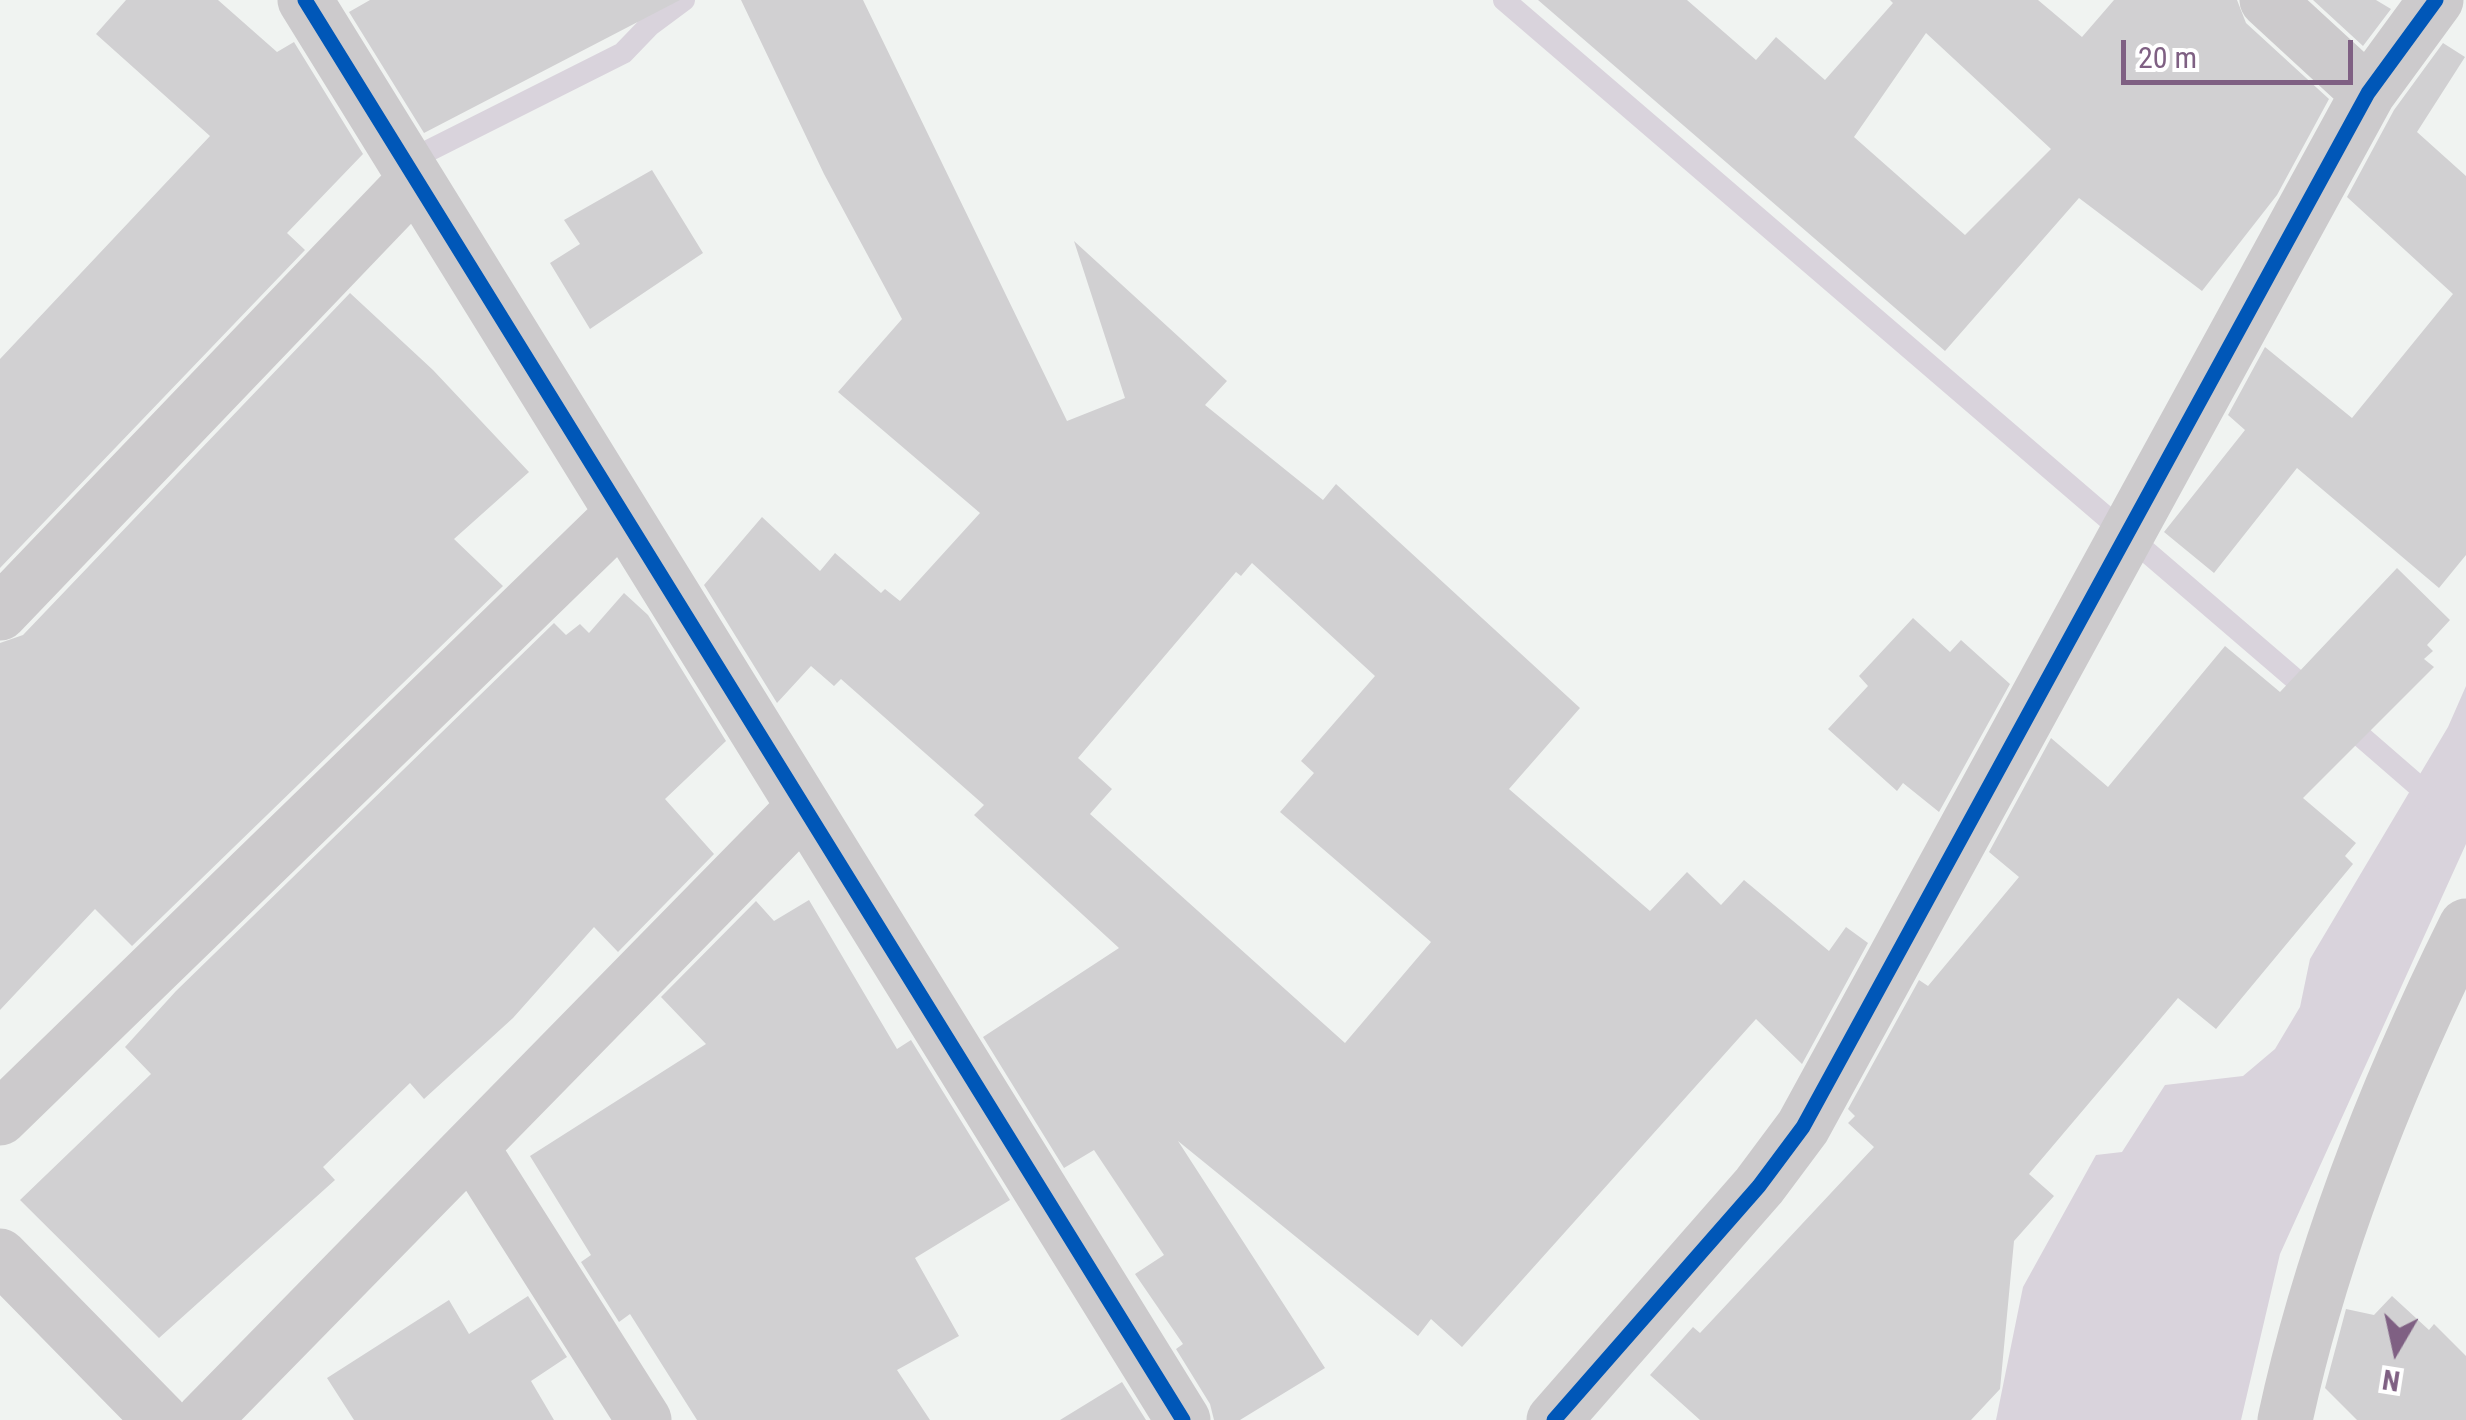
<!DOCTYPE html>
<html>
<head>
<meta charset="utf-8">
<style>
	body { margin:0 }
	#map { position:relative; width:2466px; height:1420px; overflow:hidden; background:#f0f3f1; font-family:"Roboto Condensed",sans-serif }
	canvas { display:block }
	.north { position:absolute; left:2346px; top:1300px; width:100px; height:100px; -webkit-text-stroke:8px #fff; paint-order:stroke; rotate:189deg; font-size:28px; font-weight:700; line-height:40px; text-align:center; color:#7f6083 }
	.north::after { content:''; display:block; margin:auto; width:35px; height:45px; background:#7f6083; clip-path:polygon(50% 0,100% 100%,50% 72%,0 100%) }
	.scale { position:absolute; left:2121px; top:40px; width:232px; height:45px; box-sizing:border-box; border:5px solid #7f6083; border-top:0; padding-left:12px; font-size:30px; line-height:35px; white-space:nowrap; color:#7f6083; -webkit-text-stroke:8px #fff; paint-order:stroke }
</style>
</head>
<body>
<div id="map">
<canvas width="2466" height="1420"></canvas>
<div class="north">N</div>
<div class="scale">20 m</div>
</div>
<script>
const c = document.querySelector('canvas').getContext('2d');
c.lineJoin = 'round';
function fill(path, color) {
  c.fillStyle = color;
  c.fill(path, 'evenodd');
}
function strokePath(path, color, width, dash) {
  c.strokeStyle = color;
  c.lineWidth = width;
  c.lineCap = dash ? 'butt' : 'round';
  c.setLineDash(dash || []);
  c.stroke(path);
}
fill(new Path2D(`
	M2466,686V844L2280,1254L2241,1420H1996L2023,1287L2096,1155L2122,1152L2165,1085L2243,1076L2275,1049L2300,1007L2310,959L2448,727Z`), '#d9d3dc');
strokePath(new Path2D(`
	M1504,0L2317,698
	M428,151L623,53L649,26L684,0
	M2341,719L2432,798`), '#d9d3dc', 22);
fill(new Path2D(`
	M126,0H218L277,52L294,42L363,154L287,233L305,250L0,568V359L210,136L96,34Z
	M370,0H680L424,133L349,12Z
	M741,0H863L1067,421L1125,398L1074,241L1227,381L1205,405L1323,500L1336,484L1580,708L1509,789L1650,911L1687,872L1721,905L1744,880L1829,951L1846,927L1868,943L1802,1064L1756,1019L1462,1347L1431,1319L1418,1336L1178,1141L1325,1368L1240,1420H1214L1210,1404L1176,1349L1183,1344L1135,1274L1164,1255L1094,1150L1064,1168L983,1037L1119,948L974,815L984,805L841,679L834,686L811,666L777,703L704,585L762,517L820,571L835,553L881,593L885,589L900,601L980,513L838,392L902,319L824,174ZM1252,563L1375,676L1301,761L1314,773L1280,812L1431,942L1345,1043L1090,814L1112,789L1078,758L1236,572L1241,576Z
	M1538,0H1687L1756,60L1776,37L1825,80L1893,3L1890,0H2038L2082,37L2114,0H2237L2246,23L2329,99L2277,195L2202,291L2079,198L1945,351ZM1926,33L2051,149L1965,235L1854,137Z
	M2313,0H2376L2391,9L2363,46Z
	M2443,43L2465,57L2417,132L2466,176V555L2439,588L2297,468L2214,573L2164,532L2245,430L2228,415L2265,347L2352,418L2453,294L2347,197L2394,110Z
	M652,170L703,253L590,329L550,263L580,244L564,220Z
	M350,293L433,370L529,472L454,539L503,586L132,946L95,909L0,1010V643L23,635Z
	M2397,568L2450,620L2427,645L2433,651L2424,659L2434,667L2303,798L2356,843L2345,856L2353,864L2216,1029L2178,998L2029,1174L2054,1196L2014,1241L2000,1389L1971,1420H1700L1650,1375L1693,1327L1700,1333L1874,1147L1848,1123L1855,1116L1848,1109L1919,980L1928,986L2019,877L1989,852L2051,738L2108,787L2225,646L2280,692Z
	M624,593L648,615L726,741L665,799L714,854L618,952L594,927L513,1018L424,1099L410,1083L323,1167L335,1180L159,1338L20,1200L151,1074L125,1047L176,991L554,623L566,635L580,624L589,633Z
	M1913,618L1950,652L1961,640L2010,684L1939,812L1903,783L1897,791L1828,729L1868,686L1859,676Z
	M809,900L897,1049L911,1040L1010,1200L915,1258L959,1336L897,1370L930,1420H697L630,1314L619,1322L581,1262L591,1255L530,1156L706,1044L661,997L756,901L774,921Z
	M528,1296L567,1357L531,1381L554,1420H354L327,1378L449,1300L469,1334Z
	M2392,1296L2429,1330L2434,1324L2466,1356V1420H2357L2325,1388L2346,1309L2374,1315Z
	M1122,1382L1146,1420H1060Z`), '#d1d0d2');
strokePath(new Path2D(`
	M305,0L1183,1420
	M2267,0L2368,93
	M0,613L415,180
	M0,1118L622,514
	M471,1147L644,1420
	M0,1256L161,1420
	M203,1420L803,808
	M1554,1420L1759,1186L1803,1127L2368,93L2436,0
	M2285,1420C2322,1248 2388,1083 2466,926`), '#cccacc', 55);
strokePath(new Path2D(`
	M305,0L1183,1420
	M1554,1420L1759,1186L1803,1127L2368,93L2436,0`), '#0057b8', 15);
</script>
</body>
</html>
